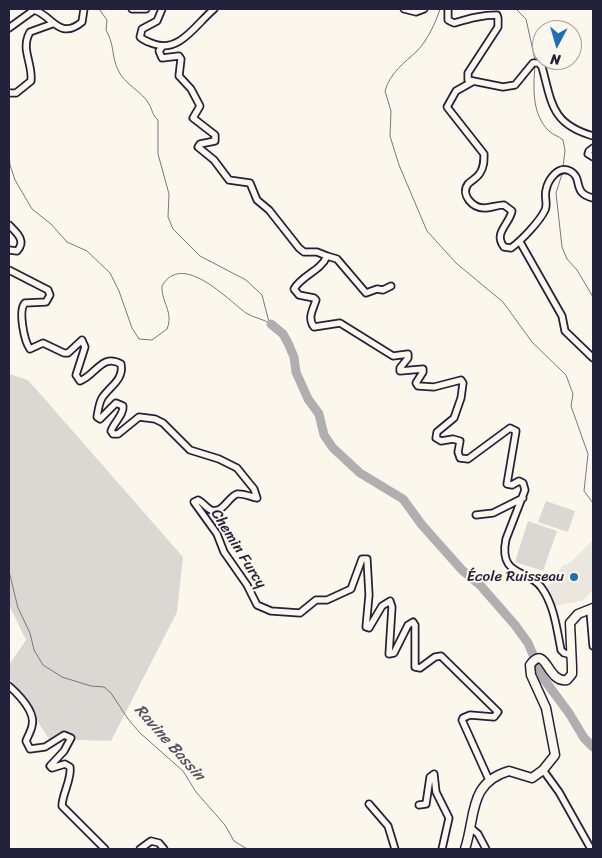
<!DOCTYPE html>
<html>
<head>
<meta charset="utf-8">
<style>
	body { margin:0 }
	#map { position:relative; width:602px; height:858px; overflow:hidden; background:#fbf7ec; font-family:Sriracha,sans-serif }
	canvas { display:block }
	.frame { position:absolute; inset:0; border:10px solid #22223b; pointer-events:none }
	.north { position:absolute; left:532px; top:20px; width:50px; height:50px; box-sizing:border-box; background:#fbf7ec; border:1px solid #a4a2a5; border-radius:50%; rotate:186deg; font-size:14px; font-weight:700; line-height:20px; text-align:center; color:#22223b }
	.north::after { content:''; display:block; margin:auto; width:18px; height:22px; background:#1f6fb2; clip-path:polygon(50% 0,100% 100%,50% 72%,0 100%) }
</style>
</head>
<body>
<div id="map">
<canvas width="602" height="858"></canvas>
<div class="frame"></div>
<div class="north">N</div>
</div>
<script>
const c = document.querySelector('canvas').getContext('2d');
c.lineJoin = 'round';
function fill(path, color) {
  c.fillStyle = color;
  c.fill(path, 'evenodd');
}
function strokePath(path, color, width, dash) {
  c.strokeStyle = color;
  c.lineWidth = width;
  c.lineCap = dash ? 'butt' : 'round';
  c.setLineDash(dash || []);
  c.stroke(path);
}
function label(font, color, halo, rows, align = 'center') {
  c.font = font + ' Sriracha,sans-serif';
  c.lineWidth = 4;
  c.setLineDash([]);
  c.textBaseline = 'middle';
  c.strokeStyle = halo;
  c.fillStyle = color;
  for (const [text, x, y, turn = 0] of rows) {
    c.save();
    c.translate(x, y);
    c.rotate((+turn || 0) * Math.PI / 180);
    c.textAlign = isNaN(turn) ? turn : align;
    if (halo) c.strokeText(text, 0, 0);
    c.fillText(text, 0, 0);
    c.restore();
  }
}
fill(new Path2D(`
	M593,540V590L582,601L554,606L547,590L563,565L570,563Z`), '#ebe7df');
fill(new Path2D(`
	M9,374L28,380L183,557L177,612L111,741L49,739L9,677V665L26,640L9,605Z
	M546,501L575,511L568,532L538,522Z
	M528,521L557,531L543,571L515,562Z`), '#dbd8d3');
strokePath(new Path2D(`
	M99,9L107,20L106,30C115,46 111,55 118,70C124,84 143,92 149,104C153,111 152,115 158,120V154L169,194L168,217L173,229L200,256L246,280L262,295L269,322
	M440,9C436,22 427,41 417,51C404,63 390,73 385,91L391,111L390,136L399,165L427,231L456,263L503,302L532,342L566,375L573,394L571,406L588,454L584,491L593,503
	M516,9L526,19L535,60
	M535,66C533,88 532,115 549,131C553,135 559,136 563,140L565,151L563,167
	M9,152L10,165L15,180L32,209L51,224L67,242L87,251L110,273L119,291L132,328L139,339L152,340L167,329C174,312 161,302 162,286C182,251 227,299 246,313C254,318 264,319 271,324
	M563,171L556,193L562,247L567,259L577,270L593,297
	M9,571L18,608L30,633L34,650L43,665L62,677L91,686L104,687L111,693L128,719L140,733L183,771L196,792L225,825L234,841L247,849`), '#787681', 1);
strokePath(new Path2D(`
	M271,324L283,334L288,343L294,357L296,372L308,399L319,414L324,435L333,448L360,473L403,499L422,525L462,570L480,585L515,625L528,643L543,678L569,713L584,738L593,747`), '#b1aeb0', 9);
const minor = new Path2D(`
	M132,9H146
	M162,9L157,21L142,29L140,37C144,41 149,42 154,44C180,53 196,24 214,9
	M404,9L416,12L424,9
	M448,9V20L454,23C468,19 481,15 497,15L498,18V27L468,73V80L503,87L515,85L533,63H539L542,67C552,103 551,124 593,136
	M9,28L34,10C52,15 59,41 82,22L84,9
	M162,47L159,51L162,58L179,56L181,59L179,76L191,89L200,106L193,118L215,135V141L200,144L198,147L214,160L229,180L250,183L257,200L269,210L299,248L304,252H317L327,256C321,271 302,275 294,289L299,295L314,298L316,300C313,310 307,318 314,327L340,323L393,356L408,354V358L400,368V371L423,369V372L416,383L418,386L434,387L461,380L463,383L461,398L454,418L437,432L436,438L441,441L453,439L460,441L458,452L460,458L468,459L510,428L516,431L507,484L512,485L519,481L523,483L525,490L506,539C498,577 528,569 541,587C554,604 557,630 561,650L564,653L572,655
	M472,82L456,91L447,107L484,154C484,161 484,167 480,173C477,178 472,180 468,184C460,195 473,208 484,208C491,208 497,205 504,205L512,211C509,225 493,233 504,247L511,248C521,241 540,221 545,210C548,204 544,197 546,190C548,180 558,165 570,171C584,178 571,193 593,198
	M9,93H16L31,81C33,63 20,49 30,32L52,24
	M593,148L589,151L588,154L593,157
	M9,225C16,232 27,241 17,251L9,250
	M520,242L562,316L565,331L593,358
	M327,256L337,259L366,293L377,289L383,290L391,286
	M9,270L48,290L50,295L46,302L25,303C18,310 24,341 30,349L43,343L64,353H68L82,340L85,347L76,375L80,381C96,375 102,353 121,364C124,380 110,386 102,398C99,403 98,411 97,417L100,419L116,403L123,406C124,415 114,422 111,431L113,434H118L139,417L155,419L163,423L190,450L219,459L237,468L254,489L257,498C250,497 244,493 237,494C228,497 223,514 211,510C206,508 203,502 198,500L194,502L217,534L224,552L247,585L257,605L271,611L300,613L316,600H327L351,589L362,559H367L369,595L366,627L369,628L382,606L390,601L392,607L389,654L394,653L408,625L413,622L415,625V667L420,668L435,657L441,656L498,712L494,717L470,715L463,718L462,720L489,780
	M476,515L493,513L523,498
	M590,611L593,646
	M9,686C18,694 36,712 32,726C31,731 28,736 26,741L30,749L45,747L64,735L71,738L64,751L50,766L52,768L65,764L70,767C72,779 62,794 62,806L105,849
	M543,770L559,792L591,849
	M369,804L388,826L395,849
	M419,805L426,804L430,777L434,774L436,792L449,818L442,849
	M471,828L478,834L486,849
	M140,849L151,841L159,843L164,849`);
const major = new Path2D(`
	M465,849C476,816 468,783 509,771L532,778L543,770L555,755L546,708L531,675L530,665C547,643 546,683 567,680L572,674V667L570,623L578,614L593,608`);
strokePath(minor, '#22223b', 9);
strokePath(major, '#22223b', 11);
strokePath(minor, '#fbf7ec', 5.5);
strokePath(major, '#fbf7ec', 8);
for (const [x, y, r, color] of [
	[574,577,5,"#1f6fb2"]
]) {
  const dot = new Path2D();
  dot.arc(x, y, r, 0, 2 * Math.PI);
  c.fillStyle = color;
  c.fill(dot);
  strokePath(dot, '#fbf7ec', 2);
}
label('15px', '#22223b', '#fbf7ec', [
	["Chemin Furcy",238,549,58]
]);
label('15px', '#22223b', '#fbf7ec', [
	["École Ruisseau",564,577]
], 'right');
label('italic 16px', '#545364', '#fbf7ec', [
	["Ravine Bassin",169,743,48]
]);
</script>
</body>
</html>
